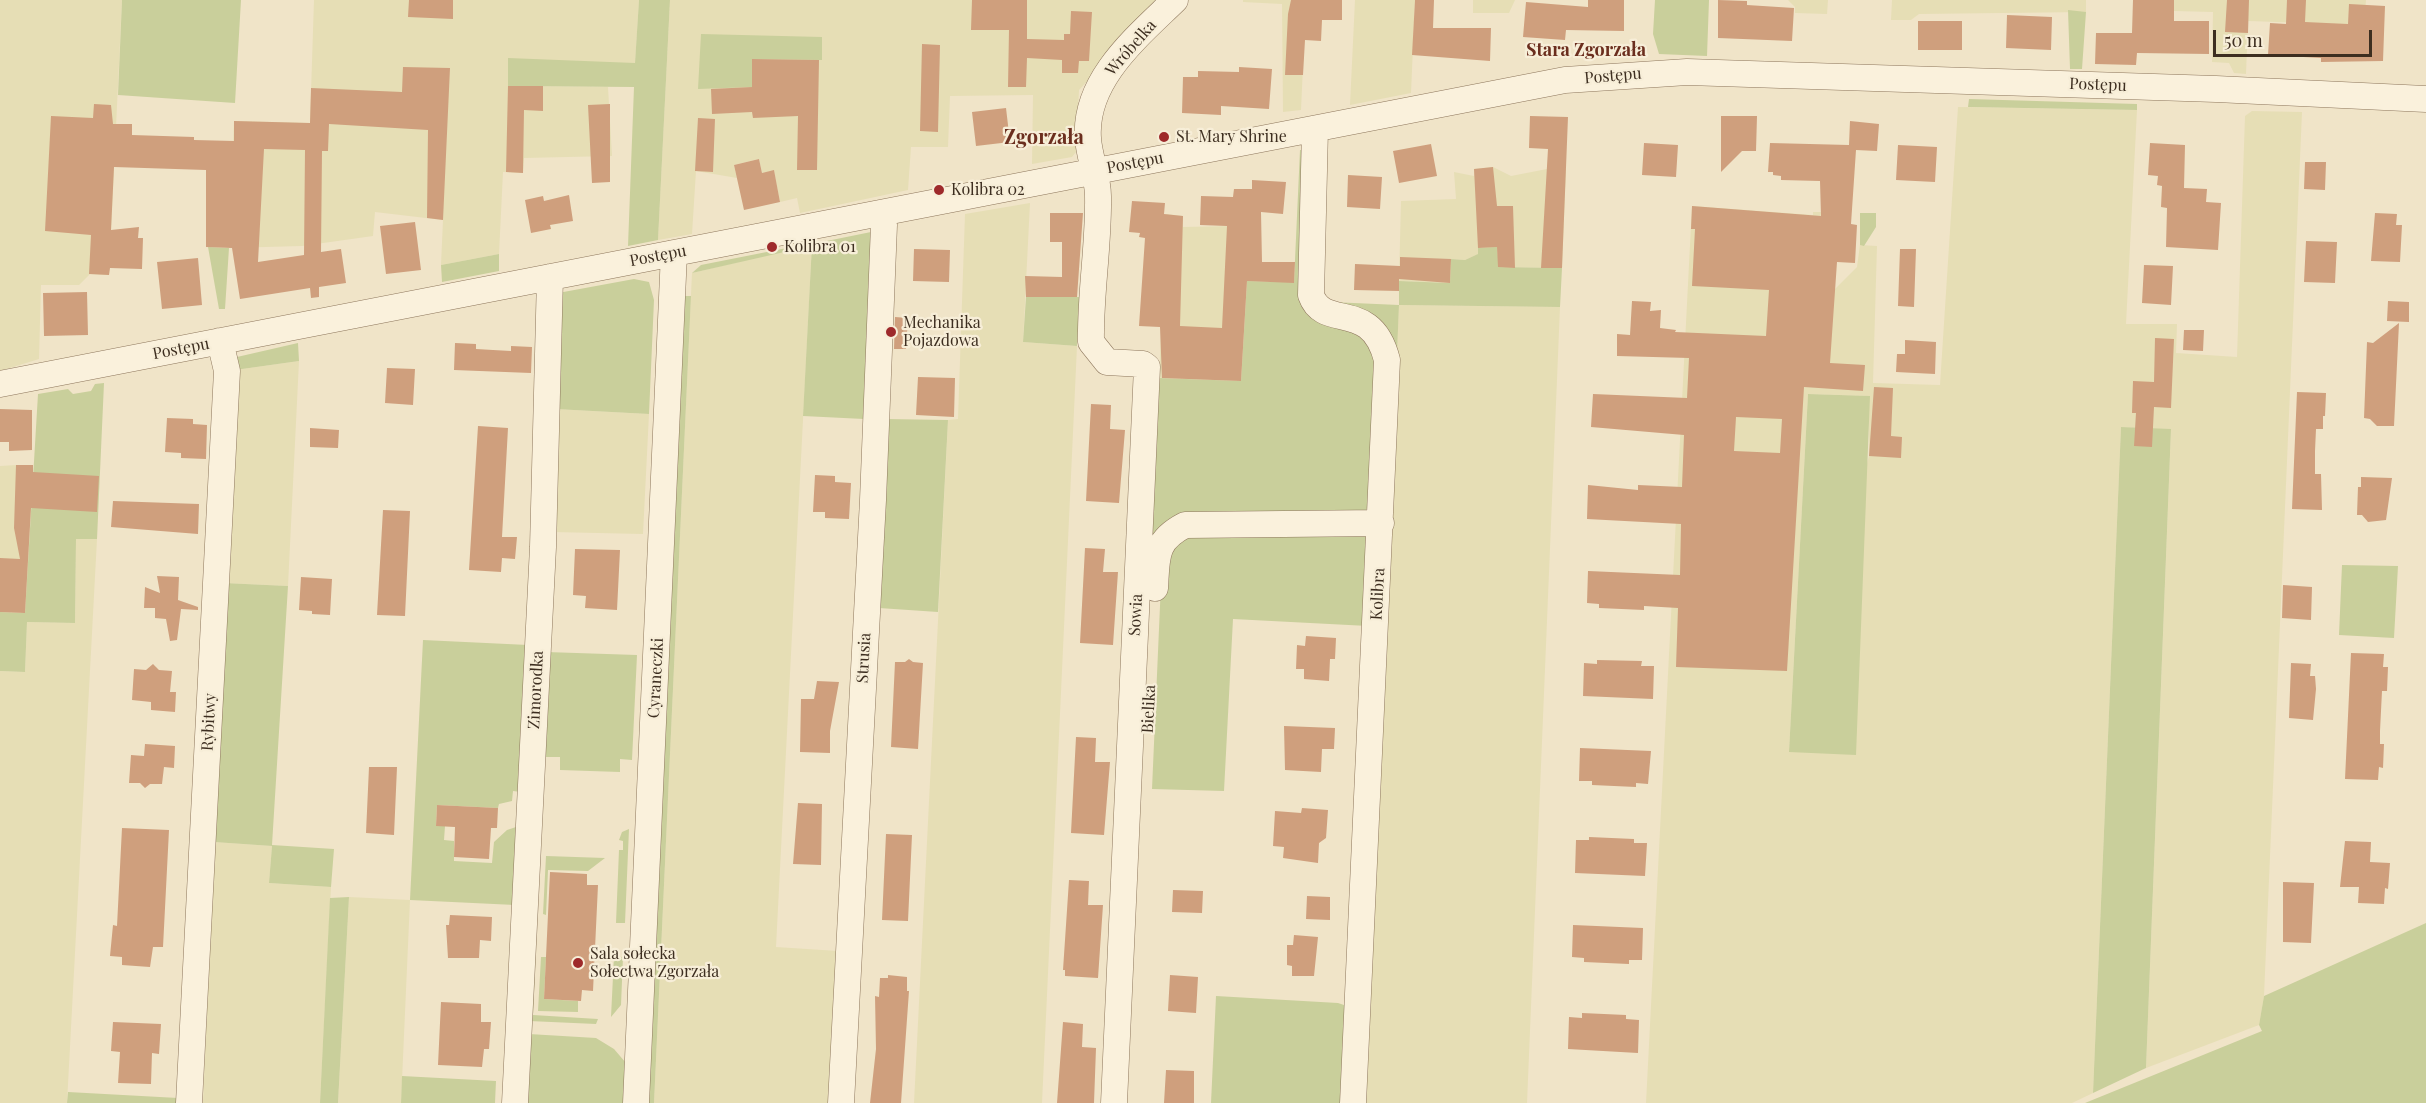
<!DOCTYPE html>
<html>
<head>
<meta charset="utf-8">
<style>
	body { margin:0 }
	#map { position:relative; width:2426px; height:1103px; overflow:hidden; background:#f0e4c8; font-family:"Playfair Display",serif }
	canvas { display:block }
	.scale { position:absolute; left:2213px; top:30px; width:159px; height:27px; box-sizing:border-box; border:3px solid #3d2e20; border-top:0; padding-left:8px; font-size:18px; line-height:21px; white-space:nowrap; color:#3d2e20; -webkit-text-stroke:4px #f7eed8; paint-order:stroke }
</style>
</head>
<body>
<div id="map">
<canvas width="2426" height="1103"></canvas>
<div class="scale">50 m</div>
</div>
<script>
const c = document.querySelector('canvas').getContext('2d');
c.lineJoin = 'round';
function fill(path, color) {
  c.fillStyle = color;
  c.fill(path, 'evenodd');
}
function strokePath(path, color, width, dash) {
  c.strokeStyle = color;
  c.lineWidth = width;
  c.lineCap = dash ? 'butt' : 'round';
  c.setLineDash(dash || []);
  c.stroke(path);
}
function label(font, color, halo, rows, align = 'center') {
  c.font = font + ' "Playfair Display",serif';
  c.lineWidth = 4.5;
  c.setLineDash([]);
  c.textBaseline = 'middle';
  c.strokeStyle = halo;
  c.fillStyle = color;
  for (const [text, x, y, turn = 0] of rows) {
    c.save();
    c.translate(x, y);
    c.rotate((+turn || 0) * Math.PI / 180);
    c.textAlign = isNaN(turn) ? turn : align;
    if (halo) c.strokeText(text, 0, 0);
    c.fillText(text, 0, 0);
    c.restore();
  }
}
fill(new Path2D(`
	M0,0H122L109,275L90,274L79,285H41L39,359L0,371Z
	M314,0H639L635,64L604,63L508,86L608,87L612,156L524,158L523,173L503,172L499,254L441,265L443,220L375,212L373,236L302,246L229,248L234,121L310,123Z
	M670,0H1164L1079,90L1076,152L1072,157L1032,164L1033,95L950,96L948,147H911L908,190L800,213L797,198L780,202L774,171L762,173L759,159L734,165L737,178L696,171L692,234L658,240Z
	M1243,0H1306L1301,110L1283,112L1282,4L1243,2Z
	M1355,0H1415L1411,93L1350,105Z
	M1473,0H1515L1509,13H1473Z
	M1788,0H1828L1827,14L1795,13V7Z
	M1892,0H2086V12L1919,14L1911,20H1891Z
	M2150,0H2366L2364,25L2248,21L2246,74L2234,73L2229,63L2212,62L2213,12L2174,11Z
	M1958,107L2137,110L2126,324H2177L2176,353L2237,357L2245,116L2252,111L2302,112L2264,996L2259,1025L2146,1068L2171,430L2121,427L2093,1093L2072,1103H1646L1692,206L1813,215V212H1821L1816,288L1835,289L1857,267L1860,245L1877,246L1873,383L1940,385ZM1808,394L1869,396V456L1789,752Z
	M1493,167L1511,176L1547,169H1566L1562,268L1498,267L1478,248L1479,254L1465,260L1451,259L1450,283L1399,281L1401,201L1456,199L1454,172L1474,176V169Z
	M1234,189H1252L1241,381L1159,378L1166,214L1183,216V227L1232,226Z
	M1030,203L1023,342L1077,346L1042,1103H914L948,420L958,419L965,214Z
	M812,244L776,947L838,951L831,1103H654L692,273Z
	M1399,305L1560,307L1527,1103H1362Z
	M299,361L288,586L224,583L235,370Z
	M555,409L649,414L643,534L552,532Z
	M16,465L33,472L25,613L0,612V466Z
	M76,539H97L67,1103H0V671L25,672L27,622L75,623Z
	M214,842L272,846L269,883L331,887L320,1103H203Z
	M349,897L410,900L401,1103H338Z`), '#e6deb5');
fill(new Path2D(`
	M122,0H241L235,103L118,95Z
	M639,0H670L658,240L628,246L634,87L508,86V58L635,63Z
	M1655,0H1709L1707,56L1659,54L1653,34Z
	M2068,10L2086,12L2082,69H2070Z
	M701,34L822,37V60L752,59V87L698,89Z
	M1969,99L2137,104V110L1968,107Z
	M1300,150H1303L1307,313L1314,319L1346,324L1376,348L1373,497L1366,510L1151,542L1159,378L1241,381L1247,281L1294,282Z
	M1860,213H1876V227L1864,246L1860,245Z
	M871,232L873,240L864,419L803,416L812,244Z
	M802,245V248L692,273L701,265Z
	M208,247L229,248L225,309H219Z
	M1497,247L1499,267L1562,268L1560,307L1399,305L1397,353C1379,308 1374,316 1331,302L1399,305V281L1450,283L1451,259L1465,260L1478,254V248Z
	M499,254V271L442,282L441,265Z
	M634,279L649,282L654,300L649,414L555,409L558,293Z
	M683,296H691L654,1103H644Z
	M1026,297H1080L1077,346L1023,342Z
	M298,343L299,361L235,370L237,357Z
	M104,383L97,539H76L75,623L27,622L25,672L0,671V612L25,613L38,394L68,389L73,394L91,391L95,384Z
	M1808,394L1870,396L1856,755L1789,752Z
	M886,419L948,420L938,612L879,608Z
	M2121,427L2171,429L2146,1068L2093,1093Z
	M1189,533L1369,535L1368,626L1233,619L1224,791L1152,789L1161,583L1165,556Z
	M2342,565L2398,566L2394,638L2339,635Z
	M224,583L288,586L272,845L334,849L331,887L269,883L272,846L214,842Z
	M423,640L528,645L521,792L513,791L512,801L499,804L498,808L437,805L436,825L445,826L444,840L454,841V861L492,863L494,842L507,830L519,826L515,905L410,900Z
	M546,652L637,655L632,760L620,759V772L560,770V757H542Z
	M629,829L625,923H616L619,850H623V841L619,840L622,832Z
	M540,855L533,1015L598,1019L596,1024L529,1021Z
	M546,856L605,858L588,871L548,870L546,915L543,914Z
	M349,897L338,1103H320L330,898Z
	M2426,923V1103H2085L2262,1031L2259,1025L2264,996Z
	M614,956L623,957L621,1005L611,1017Z
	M541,957H546L544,999L578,1001V1012L538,1011Z
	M1216,996L1338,1003L1350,1007L1348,1103H1211Z
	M529,1034L596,1038L614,1049L626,1063L624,1103H525Z
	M402,1076L496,1081L495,1103H401Z
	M68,1092L178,1098V1103H67Z`), '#c9cf9b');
fill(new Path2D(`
	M409,0H453V19L408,17Z
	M972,0H1027V39L1064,40V34H1070L1071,11L1092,12L1089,61H1079L1078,73H1062V60L1027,58L1026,87H1008L1009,30H971Z
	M1291,0H1342V20H1322L1321,41L1305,40L1303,75H1285L1288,14Z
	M1415,0H1434L1433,28H1491L1490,61L1412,55Z
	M1588,0H1624V31L1566,30L1565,40L1523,37L1526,2L1588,7Z
	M1718,0L1747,1V5L1794,8L1792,41L1718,38Z
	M2133,0H2174V21H2209V54L2137,53L2136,65L2095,64L2096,33H2132Z
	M2227,0H2249L2248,33L2225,32Z
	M2287,0H2306L2305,22L2348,24L2349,4L2385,6L2383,61L2321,62V58L2268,55L2270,23L2286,24Z
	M2007,15L2052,17L2051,50L2006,48Z
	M1918,21H1962V50H1918Z
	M922,44L940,45L938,132L920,131Z
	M752,59L819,60L817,170H797L798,116L753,118L752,112L712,114L711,89L752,87Z
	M403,67L450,68L443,220L427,218L428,130L329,124L328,151H322L321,252L341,249L346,283L319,287V297L311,298L310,288L240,299L232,248L206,247V170L114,167L111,230L139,227L138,238H143L142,269L110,268L109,275L89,274L91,235L45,231L51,116L93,118L94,104L111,105L113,124H132V135L194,137V140L234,141V121L310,123L311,88L402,92ZM264,149L305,150L304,255L258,262Z
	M1239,67L1272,69L1269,109L1221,106V115L1182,113L1183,77H1198V71L1239,72Z
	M508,86H543V111L524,110L523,173L506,172Z
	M610,104V182L592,183L588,105Z
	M1006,108L1010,142L976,146L972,112Z
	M1530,116L1568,117L1562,268H1541L1548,149L1529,148Z
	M1721,116H1757L1756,151H1742L1721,172Z
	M698,118L715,119L713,172L695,171Z
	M1850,121L1879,124L1877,151L1856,150L1851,224L1857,225L1855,263L1837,262L1830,363L1865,365L1863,391L1804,387L1787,671L1676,667L1678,608L1644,606V610L1599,608V604L1587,603L1588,571L1680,575L1681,524L1587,519L1588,485L1638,490V485L1682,487L1684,435L1591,427L1593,394L1687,398L1689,358L1617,356V334L1630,335L1632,301L1651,302L1650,311L1661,310L1660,328L1676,330L1675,332L1766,336L1769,290L1692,286L1695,229H1691L1692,206L1821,216L1820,181L1781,180V176L1773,175V172H1768L1770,143L1849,145ZM1736,417L1782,419L1780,453L1734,451Z
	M1644,143L1678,145L1676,177L1642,175Z
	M2150,143L2185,145L2184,188L2207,189L2206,202L2221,203L2218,250L2166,247L2167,208L2161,207L2162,186L2157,185L2158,176L2148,175Z
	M1431,144L1437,176L1399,183L1393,151Z
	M1898,145L1937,147L1935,182L1896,180Z
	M759,159L762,173L774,170L780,202L744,210L734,165Z
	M2305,162H2326L2325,190L2304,189Z
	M1493,167L1497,206H1513L1515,268L1498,267L1497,247L1478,248L1474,169Z
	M1348,175L1382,177L1380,209L1347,207Z
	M1252,180L1286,182L1283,214L1261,212L1262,262H1295L1294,283L1247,281L1241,381L1162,378L1160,327L1139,326L1145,238L1139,237L1140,233L1129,232L1132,201L1165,203L1164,214L1183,216L1180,326L1222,328L1227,226L1200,225L1201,196L1233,197L1234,189H1252Z
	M569,195L573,221L550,225L551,229L531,233L525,200L543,196L544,201Z
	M1050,213H1083L1077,297H1026L1025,276L1062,277V242H1050Z
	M2375,213L2397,214L2396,225H2402L2400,262L2371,261Z
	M415,222L421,270L386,274L380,226Z
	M2306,241L2337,242L2335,283L2304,282Z
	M914,249L950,250L949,282L913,281Z
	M1900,249H1916L1914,307L1898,306Z
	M1400,257L1451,259L1450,283L1399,279V291L1354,290L1355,264L1400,266Z
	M198,258L202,305L162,309L157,262Z
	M2144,265L2173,266L2171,305L2142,303Z
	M87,292L88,335L44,336L43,293Z
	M2388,301L2409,302V322L2387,321Z
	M895,317L908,318L906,349H894Z
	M2399,323L2394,426H2377L2370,419L2364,418L2367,342L2373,343Z
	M2184,330H2204L2203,351L2183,350Z
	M2155,338L2174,339L2171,408L2154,407L2152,447L2134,446L2136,413H2132L2133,381L2154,382Z
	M1905,340L1936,342L1935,374L1896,372L1897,354H1905Z
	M455,343L476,344V349L493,350L511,351V346L532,347L531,373L454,370Z
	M387,368L415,369L413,405L385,403Z
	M918,377L955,378L954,417L916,415Z
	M1874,387L1893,388L1891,436L1902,437L1901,458L1869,456Z
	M2297,392L2326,393L2325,416H2323V429H2316L2315,451V474H2321L2322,510L2292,509Z
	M1091,404L1111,405L1110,429L1125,430L1119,503L1086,501Z
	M0,409L32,410V450L9,451V442H0Z
	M167,418L193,419V424L207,425L206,459L181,458V453L165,452Z
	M478,426L508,428L502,537H517L515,559L502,558L501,572L469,570Z
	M310,428L339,430L338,448L310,447Z
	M16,465H33V472L99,476L97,512L31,508L25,613L0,612V558L20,559L14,528Z
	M815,475L835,476V482L851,483L849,519L825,518V512H813Z
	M2361,477L2392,478L2386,520L2368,522L2362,515H2357L2358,487H2361Z
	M113,501L199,504L198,534L111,527Z
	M383,510L410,511L405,616L377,615Z
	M1085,548L1105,549L1103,572H1118L1113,645L1080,643Z
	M575,549L620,550L617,610L585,608L586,596L573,595Z
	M157,576L179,577L178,600L198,607V610L181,609L177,640L170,641L166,619L155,618V608H144L145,587L160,593Z
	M301,577L332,579L330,615L312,614V611L299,610Z
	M2283,585L2312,587L2311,620L2282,618Z
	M1306,636L1336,638L1335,659H1330L1329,681L1304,679V669H1296L1297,645L1305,646Z
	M2351,653L2384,654L2383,667H2388L2387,691H2382L2380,731V744H2384L2383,768L2379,767L2378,780L2345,779Z
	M909,659L913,662L923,663L918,749L891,747L895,662H905Z
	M1597,660L1642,661L1641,666H1654L1653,699L1583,696L1584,663L1597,664Z
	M2291,663L2311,664L2310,676H2315L2316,689L2313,720L2289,718Z
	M153,664L159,670L172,671L170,692H176L175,712L151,710V702L132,700L134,669L146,670Z
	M817,681L839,682L830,731V753L800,752L801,699H814Z
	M1284,726L1335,728L1334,749H1322L1321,772L1285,770Z
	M1076,737L1096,738L1095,762H1110L1104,835L1071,833Z
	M145,744L175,746L174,768L164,767L162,784H150L145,788L140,783H129L131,755L144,756Z
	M1580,748L1651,751L1648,784L1636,783V787L1592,785V781H1579Z
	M369,767H397L394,835L366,833Z
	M798,803L822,804L821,865L793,864Z
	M437,805L498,808L497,828H491L489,859L454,857L455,827L436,826Z
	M1302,808L1328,810L1326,838L1319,843L1318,863L1283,858L1284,847L1273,846L1275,811L1301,813Z
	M122,828L169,830L163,947H153L150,967L122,965V957L110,956L113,925L117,926Z
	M886,834L912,835L908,921L882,920Z
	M1589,837L1634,839V843H1647L1645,876L1575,873L1576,840H1589Z
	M2345,841L2371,842L2370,862L2390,863L2388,889L2385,888L2384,904L2358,903L2359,887H2340Z
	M550,872L587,874V885H598L593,991L582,990L581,1001L544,999Z
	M1069,880L1089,881L1088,905H1103L1098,978L1065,976V970H1063Z
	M2283,882L2314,883L2311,943L2283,942Z
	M1173,890L1203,891L1202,913L1172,912Z
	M1307,896L1330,897V920L1306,919Z
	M450,915L492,917L491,941L480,940L479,958H448L446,925H449Z
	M1573,925L1643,928L1642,960H1629V964L1584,962V958L1572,957Z
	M1294,935L1318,937L1314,976H1292V966L1287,965V945H1293Z
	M888,975L907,977V991H909L901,1103H870L876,1049L875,996L879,997L880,978H888Z
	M1170,975L1198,977L1196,1013L1168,1011Z
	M441,1002L481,1004V1022H491L489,1049H484L482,1067L438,1065Z
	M1582,1013L1626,1015V1019L1639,1020L1638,1053L1568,1049L1569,1017L1582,1018Z
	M113,1022L161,1024L159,1054L152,1053L151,1084L118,1083L120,1052L111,1051Z
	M1063,1022L1083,1024L1082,1047L1096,1048L1094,1103H1057Z
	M1166,1070L1194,1071V1103H1164Z`), '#cf9f7d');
const minor = new Path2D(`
	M1315,129L1311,295C1324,332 1371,297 1387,360L1353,1103
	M0,384L1565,80L1687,72L2216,89L2426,99
	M1155,588C1157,557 1154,541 1185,525L1381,523
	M189,1103L227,371L220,341
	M515,1103L543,547L550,277
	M636,1103L674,253
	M841,1103L873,500L884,225L881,213
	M1114,1103L1147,367L1143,364L1107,362L1091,342C1090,294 1099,245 1098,196C1098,176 1089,157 1088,138C1084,80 1137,37 1175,0`);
strokePath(minor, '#8d765c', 27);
strokePath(minor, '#faf1dc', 26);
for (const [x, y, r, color] of [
	[1164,137,6,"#9e2a2b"],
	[939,190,6,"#9e2a2b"],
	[772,247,6,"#9e2a2b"],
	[891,332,6,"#9e2a2b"],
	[578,963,6,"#9e2a2b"]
]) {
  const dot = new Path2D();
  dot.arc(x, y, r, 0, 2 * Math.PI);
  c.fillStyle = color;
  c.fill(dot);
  strokePath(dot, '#f7eed8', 2);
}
label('16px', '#3d2e20', '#f7eed8', [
	["Wróbelka",1131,48,-49],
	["Postępu",1613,76,-5],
	["Postępu",2098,85,2],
	["Postępu",1135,163,-11],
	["Postępu",658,256,-11],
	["Postępu",181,349,-11],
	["Kolibra",1378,594,-87],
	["Sowia",1136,615,-87],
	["Strusia",864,658,-87],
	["Cyraneczki",656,678,-87],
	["Zimorodka",536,690,-87],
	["Bielika",1149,709,-87],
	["Rybitwy",209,722,-87]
]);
label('16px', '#3d2e20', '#f7eed8', [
	["St. Mary Shrine",1176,137],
	["Kolibra 02",951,190],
	["Kolibra 01",784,247],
	["Mechanika",903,323],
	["Pojazdowa",903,341],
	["Sala sołecka",590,954],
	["Sołectwa Zgorzała",590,972]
], 'left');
label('bold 18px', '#6b2e1e', '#f7eed8', [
	["Stara Zgorzała",1586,50]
]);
label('bold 20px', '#6b2e1e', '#f7eed8', [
	["Zgorzała",1044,138]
]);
</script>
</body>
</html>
